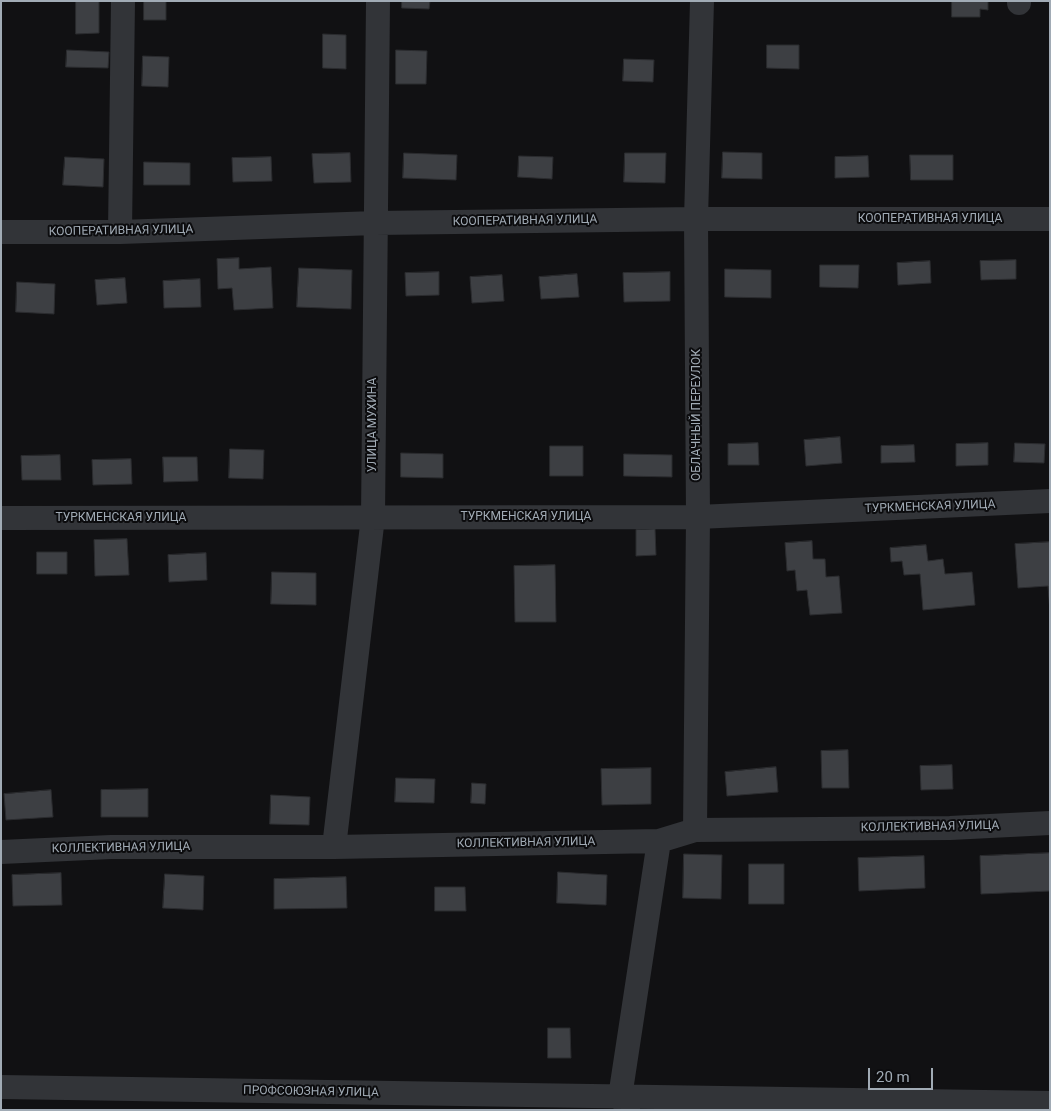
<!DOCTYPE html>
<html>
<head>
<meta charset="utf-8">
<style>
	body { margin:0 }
	#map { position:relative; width:1051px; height:1111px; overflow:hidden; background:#111113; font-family:Roboto,sans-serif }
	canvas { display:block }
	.frame { position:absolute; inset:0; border:2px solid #a1abb5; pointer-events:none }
	.scale { position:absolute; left:868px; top:1068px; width:65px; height:22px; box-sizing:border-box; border:2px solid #a1abb5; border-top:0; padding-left:6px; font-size:15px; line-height:18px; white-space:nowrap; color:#a1abb5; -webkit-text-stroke:4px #0c0c0e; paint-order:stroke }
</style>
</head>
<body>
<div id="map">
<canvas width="1051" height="1111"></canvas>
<div class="frame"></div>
<div class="scale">20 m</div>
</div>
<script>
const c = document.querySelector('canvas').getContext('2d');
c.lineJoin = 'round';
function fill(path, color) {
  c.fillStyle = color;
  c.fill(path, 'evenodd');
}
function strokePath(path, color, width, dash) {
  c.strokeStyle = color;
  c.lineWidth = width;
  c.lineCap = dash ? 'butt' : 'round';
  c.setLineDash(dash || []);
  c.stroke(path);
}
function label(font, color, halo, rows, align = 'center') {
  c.font = font + ' Roboto,sans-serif';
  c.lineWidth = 4;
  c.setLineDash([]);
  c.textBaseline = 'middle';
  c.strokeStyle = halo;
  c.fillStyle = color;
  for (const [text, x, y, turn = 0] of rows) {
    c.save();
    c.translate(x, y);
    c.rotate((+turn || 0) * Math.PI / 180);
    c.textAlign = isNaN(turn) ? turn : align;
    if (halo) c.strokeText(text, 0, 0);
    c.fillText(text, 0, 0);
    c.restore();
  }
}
const building = new Path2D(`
	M76,1H99V33L76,34Z
	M144,1H166V20H144Z
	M402,1H430L429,9L402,8Z
	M952,1H988V10L980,9V17H952Z
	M323,34L346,35V69L323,68Z
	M767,45H799V69L767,68Z
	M67,50L109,52L108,68L66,67Z
	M396,50L427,51L426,84H396Z
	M143,56L169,57L168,87L142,86Z
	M624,59L654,60L653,82L623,81Z
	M723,152L762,153V179L722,178Z
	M350,153L351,182L314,183L312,154Z
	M404,153L457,155L456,180L403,178Z
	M625,153H666L665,183L624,182Z
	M910,155H953V180H911Z
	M519,156L553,157L552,179L518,177Z
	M868,156L869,177L835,178V157Z
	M65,157L104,159L103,187L63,185Z
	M271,157L272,181L233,182L232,158Z
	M144,162L190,163V185H144Z
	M239,258V269L271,267L273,308L234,310L232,288L218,289L217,259Z
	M1016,260V279L981,280L980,261Z
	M930,261L931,283L898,285L897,263Z
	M820,265H859L858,288L820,287Z
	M299,268L352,270L351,309L297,307Z
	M725,269L771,270V298L725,297Z
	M439,272V295L406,296L405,273Z
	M670,272V301L624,302L623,273Z
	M577,274L579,297L541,299L539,277Z
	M502,275L504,301L472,303L470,277Z
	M125,278L127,303L97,305L95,280Z
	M200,279L201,307L164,308L163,281Z
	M17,282L55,284L54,314L16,312Z
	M840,437L842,463L806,466L804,440Z
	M758,443L759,465H728V444Z
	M988,443V465L956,466V444Z
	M1015,443L1045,444L1044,463L1014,462Z
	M914,445L915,462L881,463V446Z
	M550,446H583V476H550Z
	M230,449L264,450L263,479L229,478Z
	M401,453L443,454V478L401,477Z
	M624,454L672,455V477L624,476Z
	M60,455L61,480H22L21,456Z
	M163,457H197L198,481L164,482Z
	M131,459L132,484L93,485L92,460Z
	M655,529L656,555L636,556V530Z
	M127,539L129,575L95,576L94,540Z
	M812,541L813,559H825L826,577L839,576L842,613L810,615L807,590L797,591L795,570L787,571L785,543Z
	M1050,542V612L1048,586L1018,588L1015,544Z
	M926,545L928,561L943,559L945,574L972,572L975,605L923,610L920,574L904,575L902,561L891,562L890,548Z
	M37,552H67V574H37Z
	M206,553L207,580L169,582L168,555Z
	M555,565L556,622H515L514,566Z
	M272,572L316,573V605L271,604Z
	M848,750L849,788H822L821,751Z
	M952,765L953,789L921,790L920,766Z
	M776,767L778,792L727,796L725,772Z
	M651,768V804L602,805L601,769Z
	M396,778L435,779L434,803L395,802Z
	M472,783L486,784L485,804L471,803Z
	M148,789V817H101V790Z
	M51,790L53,817L6,820L4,794Z
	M271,795L310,797L309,825L270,824Z
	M1050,853V891L981,894L980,856Z
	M684,854L722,855L721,899L683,898Z
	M924,856L925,888L859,891L858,858Z
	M749,864H784V904H749Z
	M558,872L607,875L606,905L557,903Z
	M61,873L62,905L13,906L12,875Z
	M165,874L204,876L203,910L163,908Z
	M346,877L347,908L274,909V879Z
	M435,887H465L466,911H435Z
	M548,1028H570L571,1058H548Z`);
fill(building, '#3d3f43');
strokePath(building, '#2b2c2f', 1);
strokePath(new Path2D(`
	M1019,1V3
	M1,232H120L375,223L696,219H1050
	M120,232L123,1
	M1,518L698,517L1050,501
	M695,830L698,517L696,219L702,1
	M334,847L373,517L378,1
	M1,852L111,847H334L659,841L695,830L950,828L1050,823
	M1,1087L1050,1103
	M628,1109L620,1097L659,841`), '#323438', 24);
label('12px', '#a1abb5', '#0c0c0e', [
	["КООПЕРАТИВНАЯ УЛИЦА",930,219],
	["КООПЕРАТИВНАЯ УЛИЦА",525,221,-1],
	["КООПЕРАТИВНАЯ УЛИЦА",121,231,-1],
	["ОБЛАЧНЫЙ ПЕРЕУЛОК",697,415,-90],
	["УЛИЦА МУХИНА",373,425,-90],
	["ТУРКМЕНСКАЯ УЛИЦА",930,507,-2],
	["ТУРКМЕНСКАЯ УЛИЦА",526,517],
	["ТУРКМЕНСКАЯ УЛИЦА",121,518],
	["КОЛЛЕКТИВНАЯ УЛИЦА",930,827,-1],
	["КОЛЛЕКТИВНАЯ УЛИЦА",526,843,-1],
	["КОЛЛЕКТИВНАЯ УЛИЦА",121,848,-1],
	["ПРОФСОЮЗНАЯ УЛИЦА",311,1092,1]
]);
</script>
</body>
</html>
